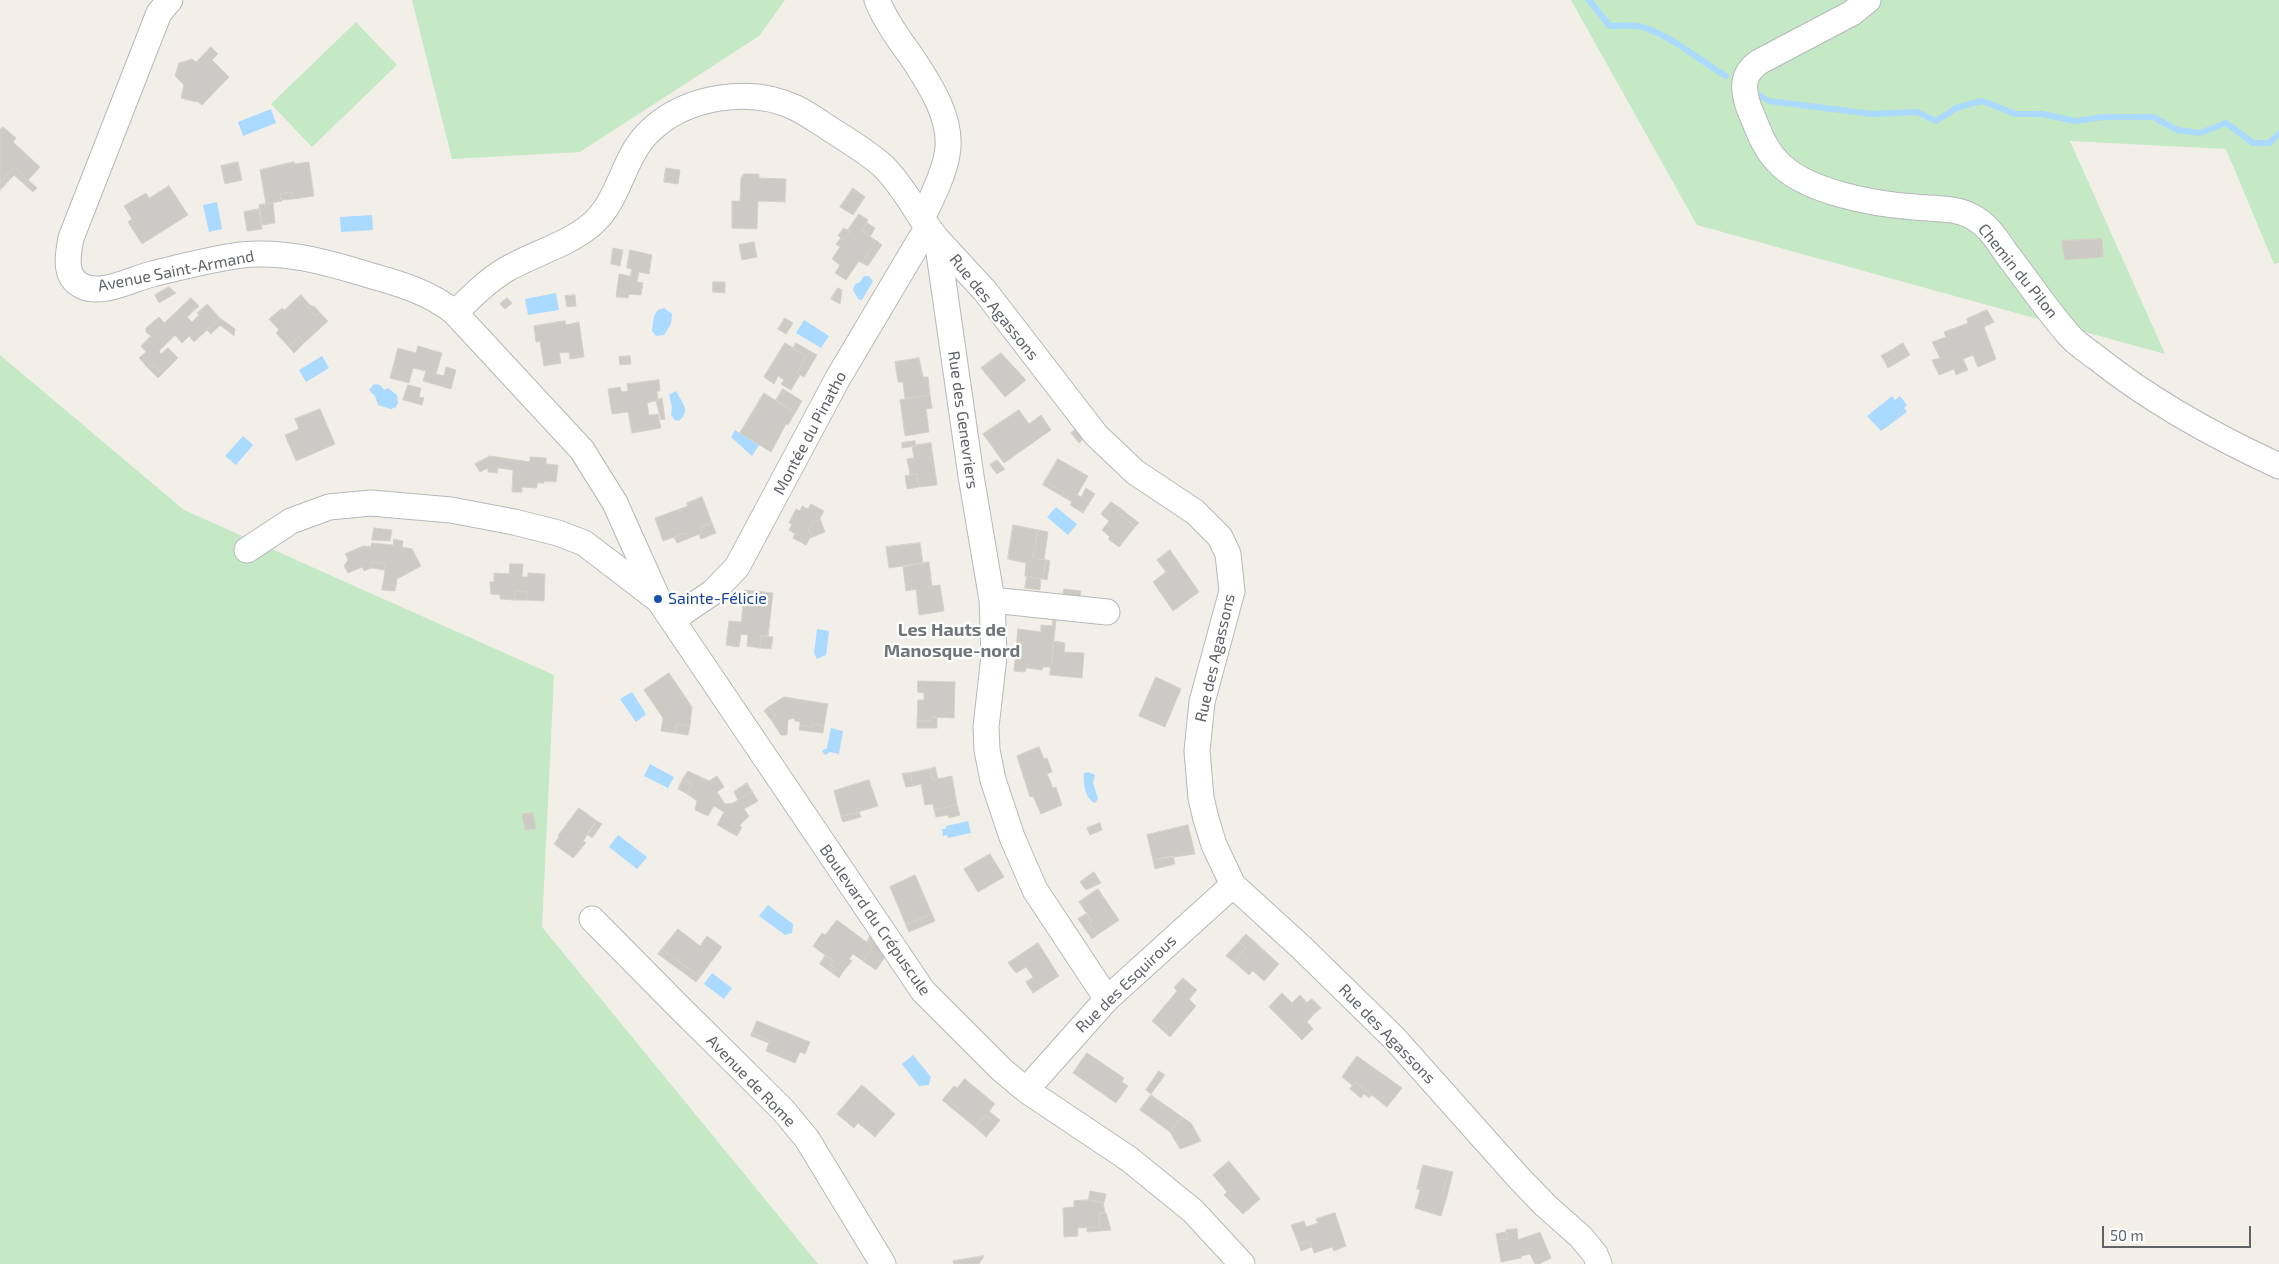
<!DOCTYPE html>
<html>
<head>
<meta charset="utf-8">
<style>
	body { margin:0 }
	#map { position:relative; width:2279px; height:1264px; overflow:hidden; background:#f1efe8; font-family:"Exo 2",sans-serif }
	canvas { display:block }
	.scale { position:absolute; left:2102px; top:1226px; width:149px; height:22px; box-sizing:border-box; border:2px solid #5f6368; border-top:0; padding-left:6px; font-size:15px; line-height:18px; white-space:nowrap; color:#5f6368; -webkit-text-stroke:4px #fff; paint-order:stroke }
</style>
</head>
<body>
<div id="map">
<canvas width="2279" height="1264"></canvas>
<div class="scale">50 m</div>
</div>
<script>
const c = document.querySelector('canvas').getContext('2d');
c.lineJoin = 'round';
function fill(path, color) {
  c.fillStyle = color;
  c.fill(path, 'evenodd');
}
function strokePath(path, color, width, dash) {
  c.strokeStyle = color;
  c.lineWidth = width;
  c.lineCap = dash ? 'butt' : 'round';
  c.setLineDash(dash || []);
  c.stroke(path);
}
function label(font, color, halo, rows, align = 'center') {
  c.font = font + ' "Exo 2",sans-serif';
  c.lineWidth = 4.5;
  c.setLineDash([]);
  c.textBaseline = 'middle';
  c.strokeStyle = halo;
  c.fillStyle = color;
  for (const [text, x, y, turn = 0] of rows) {
    c.save();
    c.translate(x, y);
    c.rotate((+turn || 0) * Math.PI / 180);
    c.textAlign = isNaN(turn) ? turn : align;
    if (halo) c.strokeText(text, 0, 0);
    c.fillText(text, 0, 0);
    c.restore();
  }
}
fill(new Path2D(`
	M412,0H785L759,36L580,152L452,159Z
	M1571,0H2279V263L2274,264L2226,149L2070,141L2165,354L1697,225Z
	M356,22L397,65L312,147L271,104Z
	M0,355L184,510L554,675L542,927L818,1264H0Z`), '#c5e8c5');
fill(new Path2D(`
	M271,109L276,123L243,136L238,122Z
	M217,202L222,229L209,232L203,205Z
	M372,215L373,230L341,232L340,217Z
	M864,276H869L873,281L862,300L858,299L853,290L855,284L860,282Z
	M556,293L559,310L528,315L525,299Z
	M664,308L672,314L671,324L664,335L656,336L652,331C654,321 652,310 664,308Z
	M804,320L829,336L821,348L796,333Z
	M322,356L329,368L306,382L299,370Z
	M374,384L380,385L384,390L388,388L397,395L398,403L396,407L391,409L378,405L375,396L369,390Z
	M676,391C681,402 692,410 679,421L675,420L671,415L672,407L669,395Z
	M1892,396L1895,400L1900,396L1907,405L1904,408L1907,412L1881,431L1867,416Z
	M735,430L759,445L752,456L731,437Z
	M243,436L253,445L236,465L225,456Z
	M1056,507L1077,524L1068,535L1047,517Z
	M817,629L829,631L826,655L817,659L814,653Z
	M632,692L646,714L636,722L620,699Z
	M831,728L843,731L839,754L830,752L825,755L822,751L827,748Z
	M650,764L674,777L668,788L644,776Z
	M1089,772L1095,775L1093,783L1098,799L1095,803C1085,799 1083,783 1084,773Z
	M968,821L971,833L948,838L947,835L943,836L942,829H946V826Z
	M618,835L647,857L637,869L609,847Z
	M768,905L793,924L792,933L785,935L759,916Z
	M712,973L732,988L724,999L704,984Z
	M913,1055L931,1077L929,1085L919,1086L902,1064Z`), '#aadaff');
strokePath(new Path2D(`
	M1589,0L1610,26C1619,26 1629,25 1638,26C1667,32 1700,61 1726,76
	M1757,94L1769,101L1872,114L1917,112L1936,121L1958,107L1982,101L2016,114H2042L2075,121L2104,117H2153L2177,130L2200,133L2226,123L2253,143H2269L2279,134`), '#aadaff', 6);
const building = new Path2D(`
	M211,47L218,54L212,60L229,77L202,105L197,101L196,102L181,98L184,85L175,76L179,63L192,59L196,62Z
	M3,127L16,138L13,142L40,167L28,180L14,167L0,183V130Z
	M238,162L242,180L225,184L221,166Z
	M294,162L295,164L309,162L314,196L293,199L292,192L280,194L282,201L266,204L260,170Z
	M14,167L37,188L33,192L14,175L0,190V183Z
	M666,168L680,170L678,184L664,182Z
	M744,174H759V178L786,179L785,202L758,201L757,229L732,228V201H740L741,178Z
	M169,186L188,215L142,244L128,222L132,219L124,206L146,193L149,198Z
	M853,188L865,197L853,215L840,207Z
	M292,192L293,199L281,200L280,194Z
	M273,203L275,223L262,225L259,205Z
	M259,209L262,229L247,231L244,212Z
	M859,214L868,220L862,231L874,239V244L862,263L859,261L846,280L835,273L840,265L832,259L840,247L836,244L841,238L844,240L850,232L848,230Z
	M867,223L875,228L870,237L862,231Z
	M844,228L850,232L844,240L838,236Z
	M874,239L882,245L868,266L862,263L874,244Z
	M2102,239L2103,257L2065,260L2062,241Z
	M754,242L757,257L742,260L739,245Z
	M613,248L623,250L620,266L611,264Z
	M630,250L652,255L649,274L639,272L637,282L643,283L641,295L629,294L628,298L616,297L619,274L630,276L632,269L627,268Z
	M713,282H725V293L713,292Z
	M169,287L176,293L159,303L155,295Z
	M838,288L842,290L840,304L831,299Z
	M301,295L310,305L307,308L315,316L320,313L328,321L304,343L299,337L289,347L276,333L279,330L269,319L282,308L284,310Z
	M575,295L576,306L567,307L565,296Z
	M191,298L199,306L187,317L192,322L199,315L197,313L207,304L220,318L194,342L189,336L182,343L175,335L159,351L161,354L168,348L178,358L162,374L153,364L149,369L139,358L146,352L141,346L151,336L146,332V328L159,317L164,323Z
	M507,298L512,303L505,309L500,304Z
	M310,305L315,307L320,313L315,316L307,308Z
	M1987,310L1994,322L1984,327L1996,359L1978,367L1973,355L1963,359L1968,370L1956,375L1954,369L1939,375L1932,360L1940,358L1932,342L1946,337L1944,332L1968,323L1967,319Z
	M220,318L235,329L234,336L220,325L211,334L207,330Z
	M785,318L793,323L786,334L778,329Z
	M565,321L566,325L579,322L584,357L570,359L569,352L559,353L561,363L544,366L540,341L536,342L534,326Z
	M299,337L304,343L294,353L289,347Z
	M785,343L806,356L797,373L800,375L791,390L781,384L784,380L778,376L774,384L764,377Z
	M796,343L817,355L804,377L797,373L806,356L793,349Z
	M1903,343L1910,355L1888,368L1885,362L1895,355L1892,350Z
	M418,346L442,353L436,374L444,376L446,367L456,370L451,389L423,381L426,371L413,368L409,383L390,378L398,348L416,353Z
	M1892,350L1895,355L1885,362L1881,356Z
	M1001,353L1026,380L1005,397L981,368Z
	M630,356L631,364L620,365L619,357Z
	M919,358L923,377H928L930,395L905,399L903,382H898L895,362Z
	M153,364L162,374L158,378L149,369Z
	M659,380L660,391H657L658,400L647,403L649,415L658,414L661,428L632,433L628,412L612,414L608,389L620,387L622,392L628,391L627,384Z
	M408,385L421,388L419,397L424,398L422,405L403,400Z
	M783,389L802,401L795,413L776,400Z
	M764,393L795,413L788,425L786,424L771,452L740,433Z
	M930,395L932,408L926,409L929,432L905,436L900,400Z
	M662,398L665,419L661,420L656,401Z
	M320,409L335,444L296,461L285,435L299,429L295,419Z
	M1019,410L1029,424L1041,415L1051,430L1004,463L983,434Z
	M1077,428L1085,438L1079,443L1071,433Z
	M915,441L916,446L902,448V443Z
	M931,443L937,485L919,487L917,474L910,475L907,459L914,458L912,446Z
	M490,456L530,462V457L546,458V464L558,465L556,482L544,481V483H537V488L522,487V492H512L513,470L498,468L497,473L488,472V468L480,472L475,464Z
	M1058,459L1088,476L1077,495L1081,497L1086,488L1095,494L1083,513L1070,505L1072,502L1062,496L1064,492L1045,481Z
	M997,460L1005,469L997,474L990,465Z
	M917,474L919,487L907,489L905,476Z
	M1045,481L1064,492L1062,496L1043,485Z
	M702,497L712,523L700,527L702,533L687,539L686,533L663,541L655,518L688,506L687,503Z
	M1111,502L1120,508L1117,511L1135,527L1119,547L1108,539L1110,537L1102,530L1109,521L1101,514Z
	M811,504L824,511L818,522L813,520L808,532L812,534L806,545L793,538L795,534L789,530L792,524L789,523L796,509L800,511L802,506L808,509Z
	M1120,508L1139,523L1135,527L1117,511Z
	M820,519L825,532L810,538L812,534L808,532L813,520L818,522Z
	M712,523L716,533L701,539L699,535L702,533L700,527Z
	M1013,525L1038,530L1033,558L1046,560L1043,579L1025,576L1026,563L1008,559Z
	M374,528L392,530L390,541L372,540Z
	M1038,530L1048,532L1044,560L1033,558Z
	M686,533L687,539L677,543L674,537Z
	M394,539L403,541L402,547L412,549L421,566L397,579L396,586L383,584L386,564L372,562L371,568L364,571L362,567L348,573L344,566L348,560L345,554L363,546L371,547L372,543L393,545Z
	M920,543L923,563L889,568L886,547Z
	M1170,550L1199,592L1173,611L1153,582L1166,572L1157,560Z
	M1046,560L1050,561L1047,580L1043,579Z
	M372,562L386,564L385,570L371,568Z
	M929,562L932,586L940,585L944,611L919,615L916,589L906,591L903,567Z
	M510,564H523L522,577H528V573L545,574L544,601L526,600L527,592L516,591L515,600L500,599V595L491,594L490,582H494V573L509,574Z
	M1027,576L1041,579L1040,590L1025,588Z
	M383,584L396,586L395,591L382,590Z
	M1064,589L1081,591L1080,599L1063,598Z
	M745,590L773,593L768,636H761L760,648L747,646L748,635L741,634L739,647L726,645L729,621L741,622Z
	M516,591L527,592L526,600H515Z
	M1053,620H1056L1051,667H1043L1042,670L1026,668L1025,672L1014,671L1018,629L1041,632V625L1052,626Z
	M761,636L773,637L771,649L760,648Z
	M1054,641L1065,643L1064,652L1084,653L1082,678L1050,675Z
	M669,673L692,707L690,726L677,724L675,733L661,731L663,718L644,690Z
	M1156,677L1181,689L1165,727L1139,716Z
	M918,681L955,682L954,718L932,717L931,721H917L918,700H924V693L918,692Z
	M784,697L828,704L824,726L813,724L812,727L800,725V722L795,721L794,718L788,720L787,735H781L772,721L776,717L769,707Z
	M769,707L776,717L772,721L764,711Z
	M932,717H937V728H917V721H931Z
	M677,724L690,726L688,735L675,733Z
	M813,724L824,726L823,733L799,730L800,725L812,727Z
	M1039,747L1044,759L1047,758L1052,772L1047,774L1053,788L1056,787L1062,805L1041,814L1033,796L1030,797L1017,756Z
	M935,767L938,779L933,780L930,769Z
	M930,769L933,780L952,776L957,805L934,810L933,804L925,805L921,784L913,786L910,773Z
	M688,771L709,781L717,776L724,787L717,792L725,804L733,803L752,791L758,801L744,809L749,816L739,826L742,827L737,836L717,825L724,812L714,806L708,816L695,810L697,801L687,794L692,784L683,779Z
	M910,773L913,786L906,787L902,774Z
	M683,779L692,784L687,794L678,789Z
	M869,780L878,806L841,817L834,791Z
	M747,783L752,791L738,800L734,792Z
	M957,805L960,815L949,818L948,815L936,817L934,810Z
	M579,808L597,821L583,841L586,843L573,858L554,844L559,837L558,836Z
	M859,812L861,817L843,822L841,817Z
	M533,813L536,829L525,830L522,814Z
	M597,821L602,824L592,838L587,834Z
	M1100,823L1102,830L1090,835L1087,828Z
	M1188,825L1195,854L1153,860L1147,835Z
	M990,854L1004,877L978,892L964,869Z
	M1173,856L1175,864L1155,869L1153,860Z
	M1094,872L1101,883L1086,890L1080,882Z
	M915,875L932,914L906,925L890,887Z
	M1098,889L1119,920L1097,935L1089,923L1092,921L1079,902Z
	M932,914L935,921L909,932L906,925Z
	M1086,914L1092,921L1089,923L1097,935L1092,939L1078,919Z
	M837,920L873,947L863,961L853,954L849,959L852,961L842,973L830,965L833,961L813,946L822,933L825,935Z
	M678,929L700,946L707,936L722,947L700,977L662,949Z
	M1246,934L1279,964L1264,981L1253,971L1249,975L1234,962L1246,948L1239,942Z
	M870,936L885,957L876,970L863,961L873,947L867,942Z
	M1239,942L1246,948L1234,962L1226,956Z
	M1038,943L1059,976L1033,993L1026,982L1033,977L1026,967L1016,973L1008,963Z
	M662,949L700,977L696,982L658,954Z
	M825,956L833,961L830,965L842,973L839,978L820,964Z
	M1183,978L1197,990L1189,999L1196,1006L1170,1037L1152,1021L1177,991L1174,988Z
	M1282,993L1292,1003L1300,995L1309,1005L1307,1007L1314,1014L1307,1022L1313,1029L1302,1040L1269,1007Z
	M1312,999L1321,1008L1314,1014L1307,1007L1309,1005L1307,1003Z
	M757,1021L810,1042L805,1054L800,1052L795,1063L766,1051L770,1040L752,1033Z
	M752,1033L770,1040L769,1043L751,1036Z
	M1087,1053L1124,1078L1122,1082L1128,1086L1116,1103L1073,1073Z
	M1357,1056L1402,1088L1387,1107L1355,1082L1352,1085L1342,1077Z
	M1159,1071L1165,1075L1151,1094L1146,1090Z
	M965,1079L995,1104L989,1111L1000,1120L997,1124L986,1115L975,1127L942,1100L954,1086L957,1088Z
	M1355,1082L1372,1095L1369,1098L1364,1094L1361,1098L1350,1089Z
	M862,1085L895,1114L875,1137L858,1123L854,1128L837,1114Z
	M1151,1095L1182,1117L1170,1132L1140,1110Z
	M986,1115L997,1124L986,1137L975,1127Z
	M1182,1117L1191,1123L1201,1141L1180,1149L1170,1132Z
	M1229,1161L1260,1199L1243,1214L1224,1195L1227,1192L1213,1175Z
	M1423,1165L1449,1171L1442,1195L1447,1196L1441,1216L1415,1208L1420,1190L1417,1189Z
	M1449,1171L1453,1172L1447,1196L1442,1195Z
	M1090,1191L1106,1194L1104,1203L1089,1200Z
	M1089,1200L1103,1202L1105,1213H1099L1100,1227L1077,1228L1078,1236L1064,1237L1063,1208L1074,1207V1201Z
	M1099,1213H1106L1111,1230L1087,1232V1228L1100,1227Z
	M1335,1213L1346,1246L1334,1251L1332,1247L1314,1253L1310,1241L1299,1245L1291,1225L1304,1221L1306,1227L1318,1223L1316,1219Z
	M1517,1229L1518,1240L1540,1232L1551,1258L1539,1264H1535L1530,1254L1521,1256V1258L1501,1262L1497,1240L1508,1239L1506,1230Z
	M1507,1232L1508,1239L1497,1240L1496,1234Z
	M1310,1241L1312,1247L1301,1251L1299,1245Z
	M984,1256L979,1264H954L953,1261Z`);
fill(building, '#cccac5');
strokePath(building, '#d6d1c6', 1);
const minor = new Path2D(`
	M170,0L159,13L71,238C68,254 63,277 82,286C102,296 132,279 152,274C181,267 211,259 241,255C287,250 329,263 372,276C401,284 431,293 455,313L582,450L615,503L658,599L923,991L1002,1070L1026,1090L1129,1159L1193,1211L1242,1264
	M877,0C885,20 898,38 911,56C929,83 954,120 947,155C943,177 931,199 922,219L937,239L985,291L1096,435L1135,472L1195,512L1220,537L1228,554L1232,591L1202,702L1197,751L1201,798L1206,819L1214,845L1233,885L1302,948L1395,1039L1518,1177L1546,1206L1581,1237L1595,1254L1599,1264
	M1868,0L1852,13L1759,62C1742,74 1742,88 1749,108C1757,126 1763,147 1777,161C1804,192 1874,204 1914,207C1934,209 1959,207 1976,219C1989,227 1998,241 2006,253C2027,280 2046,309 2068,334C2076,344 2088,351 2097,358C2152,402 2216,437 2279,466
	M937,239L971,476L992,600L994,656L986,727L987,750L993,780L1012,837L1035,890L1107,999
	M455,313C471,297 488,280 507,269C533,254 567,245 591,225C621,200 622,156 651,130C687,96 751,86 796,108C812,116 826,127 841,136C856,146 871,155 884,167C899,182 910,201 922,219
	M247,550L291,521L329,507L371,503L451,510L514,522L558,533L584,543L656,598
	M992,600L1107,612
	M672,620L713,592L737,567L838,378L927,228
	M592,919L679,1007L783,1110L807,1139L883,1264
	M1026,1090L1107,999L1233,885`);
strokePath(minor, '#b5b8bc', 27);
strokePath(minor, '#fff', 25);
for (const [x, y, r, color] of [
	[658,599,5,"#1a4fb4"]
]) {
  const dot = new Path2D();
  dot.arc(x, y, r, 0, 2 * Math.PI);
  c.fillStyle = color;
  c.fill(dot);
  strokePath(dot, '#fff', 2);
}
label('16px', '#5f6368', '#fff', [
	["Avenue Saint-Armand",176,271,-11],
	["Chemin du Pilon",2018,271,51],
	["Rue des Agassons",994,307,51],
	["Rue des Genevriers",963,420,82],
	["Montée du Pinatho",810,433,-62],
	["Rue des Agassons",1215,658,-77],
	["Boulevard du Crépuscule",875,920,55],
	["Rue des Esquirous",1126,984,-44],
	["Rue des Agassons",1387,1034,46],
	["Avenue de Rome",751,1081,46]
]);
label('16px', '#164399', '#fff', [
	["Sainte-Félicie",668,599]
], 'left');
label('bold 18px', '#70757a', '#fff', [
	["Les Hauts de",952,630],
	["Manosque-nord",952,651]
]);
</script>
</body>
</html>
